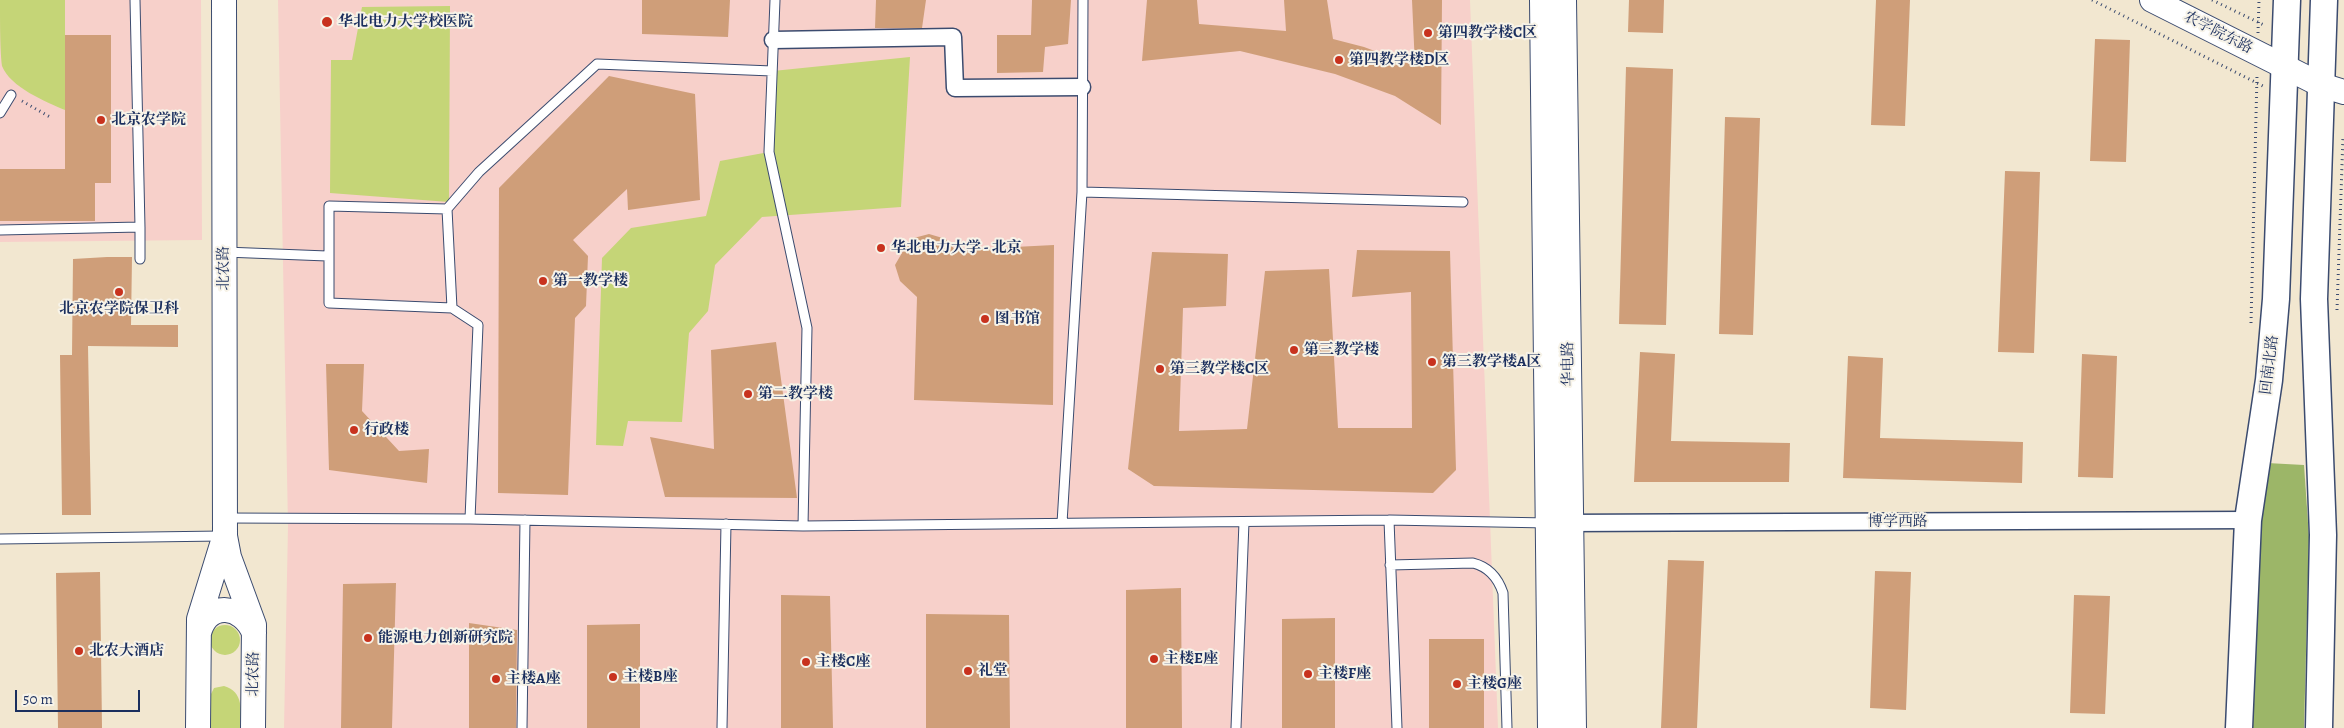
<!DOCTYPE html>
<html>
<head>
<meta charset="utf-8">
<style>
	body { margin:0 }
	#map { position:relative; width:2344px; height:728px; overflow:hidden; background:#f2e7d0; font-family:Alegreya,serif }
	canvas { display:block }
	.scale { position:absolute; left:15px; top:690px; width:125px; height:22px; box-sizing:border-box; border:2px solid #1b2f5e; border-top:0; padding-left:6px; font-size:15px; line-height:18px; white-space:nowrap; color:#1b2f5e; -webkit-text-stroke:4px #f7f3e8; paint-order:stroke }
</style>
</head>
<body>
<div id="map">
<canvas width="2344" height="728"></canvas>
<div class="scale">50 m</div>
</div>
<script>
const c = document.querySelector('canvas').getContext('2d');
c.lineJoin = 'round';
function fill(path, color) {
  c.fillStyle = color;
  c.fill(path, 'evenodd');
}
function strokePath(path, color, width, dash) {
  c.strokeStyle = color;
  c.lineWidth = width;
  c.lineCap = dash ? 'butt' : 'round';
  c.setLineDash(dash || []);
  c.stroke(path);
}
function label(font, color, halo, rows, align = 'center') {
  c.font = font + ' Alegreya,"Noto Serif SC",serif';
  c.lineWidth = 4;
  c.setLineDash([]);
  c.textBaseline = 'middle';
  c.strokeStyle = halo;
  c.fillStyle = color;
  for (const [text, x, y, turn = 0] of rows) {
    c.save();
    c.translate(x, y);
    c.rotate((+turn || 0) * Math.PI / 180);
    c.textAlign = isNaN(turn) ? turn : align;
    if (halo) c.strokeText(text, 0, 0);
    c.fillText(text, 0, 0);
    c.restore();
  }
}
fill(new Path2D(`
	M0,0H201L202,240L0,242Z
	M278,0H1470L1498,728H284L288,526Z`), '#f7d0ca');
fill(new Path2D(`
	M0,0H65V110C46,102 10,87 2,66C0,50 0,18 0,0Z
	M450,6L449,202L330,193L331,60H352L362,7Z
	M910,57L901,207L762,217L715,265L708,311L689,333L682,422L628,421L623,446L596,445L602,258L631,228L706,216L720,161L769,152L773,71Z
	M210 640a15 15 0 1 1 30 0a15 15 0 1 1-30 0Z
	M224,686C244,692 241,710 240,728H208L209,698L214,688Z`), '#c5d577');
fill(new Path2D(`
	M2267,463L2304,465L2309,537L2304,728H2251L2258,537Z`), '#9cb668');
fill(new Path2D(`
	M642,0H730L728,37L642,34Z
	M876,0H926L922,28H875Z
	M1032,0H1071L1068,44L1045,47L1043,72L997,73V35H1031Z
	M1147,0H1197L1199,24L1286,31L1284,0H1327L1333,39L1364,47L1415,66L1412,0H1442L1441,125L1395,96L1335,74L1240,51L1142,61Z
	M1629,0H1664L1663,33L1628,32Z
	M1876,0H1910L1905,126L1871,125Z
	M65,35H111V183H95V221H0V169H65Z
	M2095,39L2130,40L2126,162L2090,161Z
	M1626,67L1673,69L1666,325L1619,324Z
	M609,76L695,94L700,200L628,210L627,189L573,240L588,256L586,306L575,318L568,495L498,493L499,188Z
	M1725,117L1760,118L1753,335L1719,334Z
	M2005,171L2040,172L2034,353L1998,352Z
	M929,234L946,239L955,250L1054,245L1053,405L914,400L917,297L900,281L895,265L910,239Z
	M1357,250L1450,251L1456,470L1433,493L1154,486L1128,469L1152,252L1228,254L1226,306L1183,308L1179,431L1247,429L1265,271L1329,269L1338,428H1412L1411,292L1352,297Z
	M107,257H132L131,325H178V347L88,346L91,515H62L60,355H72L73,259Z
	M776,342L797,498L665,497L650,437L714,449L711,350Z
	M1640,352L1675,354L1671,441L1790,443L1789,482H1634Z
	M2082,354L2117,356L2113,478L2078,477Z
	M1848,356L1883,358L1880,438L2023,442L2022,483L1843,478Z
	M326,364H364L362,411L399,451L429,449L427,483L329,470Z
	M1668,560L1704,561L1697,728H1661Z
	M1875,571L1911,572L1906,710L1870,708Z
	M100,572L102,728H58L56,573Z
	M396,583L392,728H341L343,584Z
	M1181,588L1182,728H1126V590Z
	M781,595L830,596L833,728H781Z
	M2074,595L2110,596L2105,714L2070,713Z
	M926,614L1009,615L1010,728H926Z
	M1335,618V728H1282V619Z
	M469,623L517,630L516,728H469Z
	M640,624V728H587V625Z
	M1429,639H1484V728H1429Z`), '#cf9e79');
const lane = new Path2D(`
	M775,0L769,152L807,328L803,526
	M0,113L11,95
	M1082,192L1463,202
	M447,209L479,172L597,64L772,71
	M0,230L140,227L135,0
	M225,252L327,256
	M140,259V227
	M452,308L447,209L329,206V303L452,308L478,325L470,519
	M226,518L470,519L803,526L1389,520L1548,523
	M1389,520L1397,728
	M1062,523L1082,192L1083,0
	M0,539L222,536
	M1390,565L1473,563C1489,567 1498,578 1503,593L1507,728
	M522,728L525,520
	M722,728L726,524
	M1236,728L1244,522`);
const street = new Path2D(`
	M773,40L953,37L955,88L1082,87
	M1563,523L2248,520`);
const secondary = new Path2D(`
	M224,0L225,536L229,557L254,625L253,728
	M1542,0L1550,728
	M1564,0L1574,728
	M2152,0L2321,85L2344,92
	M199,633C208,600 243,605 254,633
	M198,728L199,619L224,538`);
const primary = new Path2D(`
	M2239,728L2248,520L2269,380L2276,299L2287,0
	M2319,728L2323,535L2314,299L2324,0`);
strokePath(lane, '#3b4b6f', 11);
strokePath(street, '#3b4b6f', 19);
strokePath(secondary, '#3b4b6f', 26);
strokePath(primary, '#3b4b6f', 29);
strokePath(new Path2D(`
	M2092,0L2263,86
	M2212,0L2266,26
	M2258,33L2259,0
	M22,101L50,117
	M2337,310L2343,136
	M2251,323L2257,75`), '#3b4b6f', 3, [1, 4]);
strokePath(lane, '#fff', 9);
strokePath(street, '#fff', 16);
strokePath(secondary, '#fff', 24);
strokePath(primary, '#fff', 26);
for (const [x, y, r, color] of [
	[327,22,6,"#c8321e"],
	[1428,33,5,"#c8321e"],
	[1339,60,5,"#c8321e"],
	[101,120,5,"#c8321e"],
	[881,248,5,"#c8321e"],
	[543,281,5,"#c8321e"],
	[119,292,5,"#c8321e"],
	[985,319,5,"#c8321e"],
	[1294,350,5,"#c8321e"],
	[1432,362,5,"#c8321e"],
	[1160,369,5,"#c8321e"],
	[748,394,5,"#c8321e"],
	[354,430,5,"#c8321e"],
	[368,638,5,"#c8321e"],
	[79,651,5,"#c8321e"],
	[1154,659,5,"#c8321e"],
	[806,662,5,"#c8321e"],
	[968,671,5,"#c8321e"],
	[1308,674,5,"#c8321e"],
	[613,677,5,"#c8321e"],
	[496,679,5,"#c8321e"],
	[1457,684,5,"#c8321e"]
]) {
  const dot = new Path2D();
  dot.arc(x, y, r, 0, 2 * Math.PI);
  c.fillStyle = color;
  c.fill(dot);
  strokePath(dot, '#f7f3e8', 2);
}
label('bold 15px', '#1b2f5e', '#f7f3e8', [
	["华北电力大学校医院",338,22],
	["第四教学楼C区",1438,33],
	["第四教学楼D区",1349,60],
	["北京农学院",111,120],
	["华北电力大学 - 北京",891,248],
	["第一教学楼",553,281],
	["北京农学院保卫科",119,309,"center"],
	["图书馆",995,319],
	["第三教学楼",1304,350],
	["第三教学楼A区",1442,362],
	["第三教学楼C区",1170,369],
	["第二教学楼",758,394],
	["行政楼",364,430],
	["能源电力创新研究院",378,638],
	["北农大酒店",89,651],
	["主楼E座",1164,659],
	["主楼C座",816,662],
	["礼堂",978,671],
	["主楼F座",1318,674],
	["主楼B座",623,677],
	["主楼A座",506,679],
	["主楼G座",1467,684]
], 'left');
label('15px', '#1b2f5e', '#f7f3e8', [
	["农学院东路",2218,33,27],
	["北农路",224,268,-90],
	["华电路",1569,364,-91],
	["回南北路",2270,365,-83],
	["博学西路",1898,522],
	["北农路",254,674,-89]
]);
</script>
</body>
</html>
